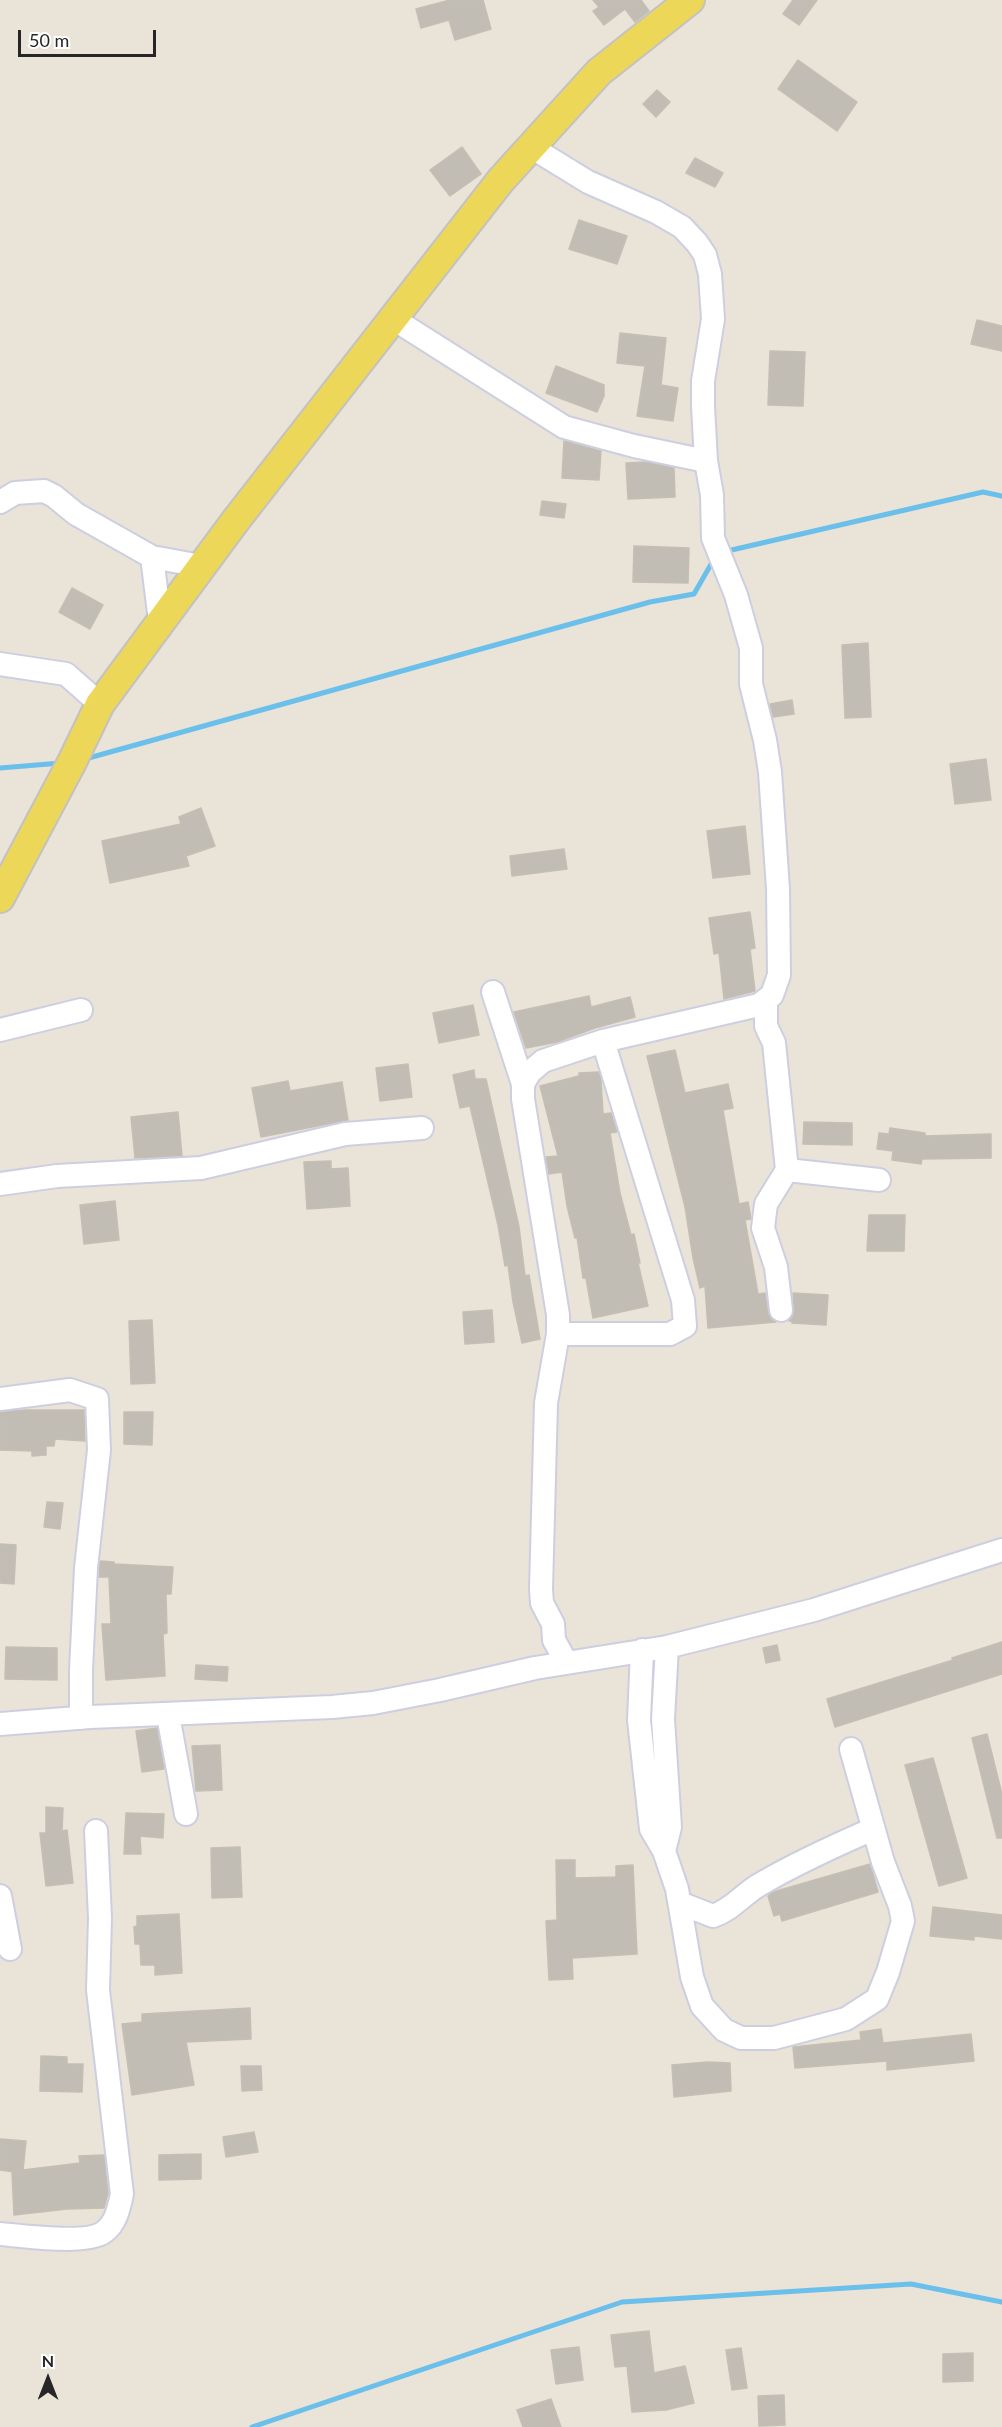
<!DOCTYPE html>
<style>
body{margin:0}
#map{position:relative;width:1002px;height:2427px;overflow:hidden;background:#e9e3d8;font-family:Lato,sans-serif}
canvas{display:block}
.north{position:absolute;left:18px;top:2349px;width:60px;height:60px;-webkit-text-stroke:4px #fff;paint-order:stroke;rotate:0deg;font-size:16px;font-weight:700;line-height:24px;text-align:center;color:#262626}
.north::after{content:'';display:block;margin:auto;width:21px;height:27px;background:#262626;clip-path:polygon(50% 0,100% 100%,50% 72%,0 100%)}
.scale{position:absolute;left:18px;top:30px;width:138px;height:27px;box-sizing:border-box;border:3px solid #262626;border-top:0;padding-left:8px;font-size:18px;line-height:21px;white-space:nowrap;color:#262626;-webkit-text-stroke:4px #fff;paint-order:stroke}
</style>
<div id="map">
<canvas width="1002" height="2427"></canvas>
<div class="north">N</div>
<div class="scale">50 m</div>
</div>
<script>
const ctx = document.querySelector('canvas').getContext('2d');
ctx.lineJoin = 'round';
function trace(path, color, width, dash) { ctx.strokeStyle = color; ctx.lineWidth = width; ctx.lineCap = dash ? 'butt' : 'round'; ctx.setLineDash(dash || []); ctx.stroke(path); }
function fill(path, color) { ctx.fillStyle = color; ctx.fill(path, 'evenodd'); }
trace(new Path2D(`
 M723 552 983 492 1002 496
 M85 759 650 602 694 594 714 559
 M0 768 61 763
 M252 2427 622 2302 911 2284 1002 2302`), '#6bbfeb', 5);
const building = new Path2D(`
 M450 0H483L491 29 455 40 449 20 421 28 416 9Z
 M593 0H641L649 11 635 22 625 9 604 25 593 11 599 7Z
 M793 0H817L799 25 783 14Z
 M798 60 857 102 837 131 778 89Z
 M657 90 670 102 656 117 643 104Z
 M462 147 481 174 450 196 430 170Z
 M695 158 723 173 715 187 686 173Z
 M579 220 627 236 617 264 569 249Z
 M977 320 1002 326V351L971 344Z
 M620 333 666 338 661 385 678 388 673 421 637 416 645 366 617 363Z
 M770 351 805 352 803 406 768 405Z
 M556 366 604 385V396L597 412 546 393Z
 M564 441 601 451 599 480 562 478Z
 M647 462 674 468 675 497 628 499 626 463Z
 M542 501 566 504 564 518 540 515Z
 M634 546 689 548 688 583 633 582Z
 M72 588 103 605 90 629 59 612Z
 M868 643 871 717 845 718 842 645Z
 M792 700 794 714 773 717 770 704Z
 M986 759 991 800 955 804 950 764Z
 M201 808 215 846 186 856 189 866 110 883 102 841 181 824 179 817Z
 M745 826 750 874 713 878 707 831Z
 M564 849 567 869 512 876 510 856Z
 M750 912 755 948 750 949 755 991 724 999 719 953 714 954 709 918Z
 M589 996 591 1007 630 997 635 1017 595 1028 557 1042 526 1048 514 1012Z
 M473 1005 479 1035 439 1043 433 1013Z
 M675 1050 685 1093 728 1084 733 1108 723 1110 739 1204 748 1202 751 1219 745 1220 758 1294 765 1293 768 1312 776 1322 708 1328 705 1286 700 1288 693 1258 685 1207 647 1056Z
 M408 1064 412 1097 380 1101 376 1068Z
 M474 1070 475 1079H486L519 1227 525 1276 529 1275 540 1339 522 1343 513 1302 508 1265 505 1266 498 1225 470 1106 460 1108 453 1075Z
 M599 1072 601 1081 603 1114 611 1113 617 1132 610 1133 620 1193 631 1235 634 1234 640 1263H638L648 1306 593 1318 586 1278H583L577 1237 575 1238 567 1206 562 1172 549 1174 546 1157 558 1156 540 1086 579 1076V1073Z
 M288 1081 290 1091 342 1082 348 1120 261 1137 252 1088Z
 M178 1112 182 1156 135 1158 131 1117Z
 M804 1122 852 1123V1145L803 1144Z
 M890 1128 925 1133V1136L991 1134V1158L922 1159 921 1164 892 1160 893 1151 877 1149 879 1133 889 1134Z
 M331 1161V1169L348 1168 350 1206 307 1209 304 1162Z
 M115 1201 119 1240 84 1244 80 1205Z
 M869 1215H905L904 1251H867Z
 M793 1293 828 1295 826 1325 792 1323V1321H789L793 1316 794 1309Z
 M492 1310 494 1342 465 1344 463 1312Z
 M152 1320 155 1383 131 1384 129 1321Z
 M24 1410H84L85 1441 55 1439 54 1446H46V1455L32 1456V1451L0 1450V1412Z
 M124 1412H153L152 1445 124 1444Z
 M47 1502 63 1503 60 1529 44 1527Z
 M0 1544 16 1545 14 1584 0 1583Z
 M100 1561 114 1562V1564L173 1567 171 1594H166L167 1633 163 1634 165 1676 106 1680 102 1624H111L109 1577H99Z
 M1002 1642V1674L835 1727 827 1699 953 1660 952 1658Z
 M777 1645 780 1660 766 1663 763 1648Z
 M6 1647 57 1648V1680L5 1679Z
 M196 1665 228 1667 227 1681 195 1679Z
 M157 1728 164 1769 142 1772 136 1731Z
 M987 1734 1002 1794V1838H997L972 1738Z
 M220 1745 222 1790 196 1791 192 1746Z
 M933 1758 967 1878 939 1886 905 1765Z
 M46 1807 63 1808 62 1831 67 1830 73 1883 46 1886 40 1833H46Z
 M126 1813 164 1814 163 1838 140 1836 141 1854H124Z
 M240 1847 242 1897 212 1898 211 1848Z
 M556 1860H575V1878L616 1877V1866L633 1865 637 1954 572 1958 573 1979 549 1980 546 1921 557 1920Z
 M870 1864 878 1892 782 1921 780 1914 774 1916 768 1896 773 1892Z
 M933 1907 1002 1915V1939L974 1936V1940L930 1936Z
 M179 1914 182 1973 155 1975V1965H141L140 1944H135L134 1927 137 1926V1916Z
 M250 2008 251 2039 186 2042 194 2085 132 2095 122 2024 142 2022V2014Z
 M881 2029 883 2043 971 2034 974 2061 887 2070V2061L795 2068 793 2047 861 2040 860 2032Z
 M41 2056 67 2057V2064H83L82 2092 40 2091Z
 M708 2062 730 2063 731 2091 674 2097 672 2065Z
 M241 2066H261L262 2090 242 2091Z
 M254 2132 258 2152 226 2157 223 2137Z
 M0 2139 26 2141 23 2170 80 2163 79 2156 104 2155 108 2193 104 2208 67 2209 14 2215 12 2172H14L0 2170Z
 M201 2154V2179L159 2180V2155Z
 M649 2331 654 2373 685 2366 694 2403 666 2410 632 2412 627 2366 615 2367 611 2335Z
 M579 2347 583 2380 556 2384 551 2350Z
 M741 2348 747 2388 732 2390 726 2350Z
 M973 2353V2381L943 2382V2354Z
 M784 2395 785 2425 759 2426 758 2396Z
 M551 2399 561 2427H523L517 2410Z`);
fill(building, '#c1bdb5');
trace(building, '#c4bfb2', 1.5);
const minor = new Path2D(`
 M392 318 564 427 634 446 706 461
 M0 502 15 493 44 491 54 496 76 514 152 557 201 566
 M152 557 160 621
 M0 664 66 674 100 704
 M493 992 523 1084V1099L558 1315V1334L546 1403 541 1589 542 1603 553 1624 554 1640 566 1662
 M766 1001V1026L774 1043 787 1170 766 1204 763 1228 776 1267 781 1310
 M0 1030 81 1010
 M523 1084 530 1072 543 1061 603 1041 759 1005 772 995 779 975 778 889 770 772 765 740 751 684V648L736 595 713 538 712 495 706 461 703 406V381L713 319 710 274 705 255 697 243 682 227 656 212 588 182 531 147
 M787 1170 879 1180
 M0 1184 57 1176 201 1168 345 1134 422 1128
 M558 1334H670L685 1326 683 1300 603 1041
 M0 1399 70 1390 97 1399 99 1450 86 1568 81 1670V1718
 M642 1650 639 1720 651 1829 664 1851 677 1889 692 1977 702 2006 724 2030 741 2038H774L846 2019 877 1999 888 1972 903 1921 900 1906 883 1862 851 1749
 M168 1715 186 1814
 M0 1724 90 1717 332 1707 373 1703 440 1690 535 1668 667 1647 814 1610 1002 1550
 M664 1851 670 1827 663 1719 667 1647
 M0 1896 10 1949
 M680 1903 713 1916C733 1909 742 1895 759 1885 796 1863 834 1846 873 1829
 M0 2234C22 2236 87 2245 104 2232 116 2223 119 2208 122 2194L98 1990 100 1918 96 1831`);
const major = new Path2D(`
 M0 898 72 762 100 704 236 520 501 180 599 72 690 0`);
trace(minor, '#cdcfe0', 26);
trace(major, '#c2c2c2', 32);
trace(minor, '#fff', 22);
trace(major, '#edd759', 28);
</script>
